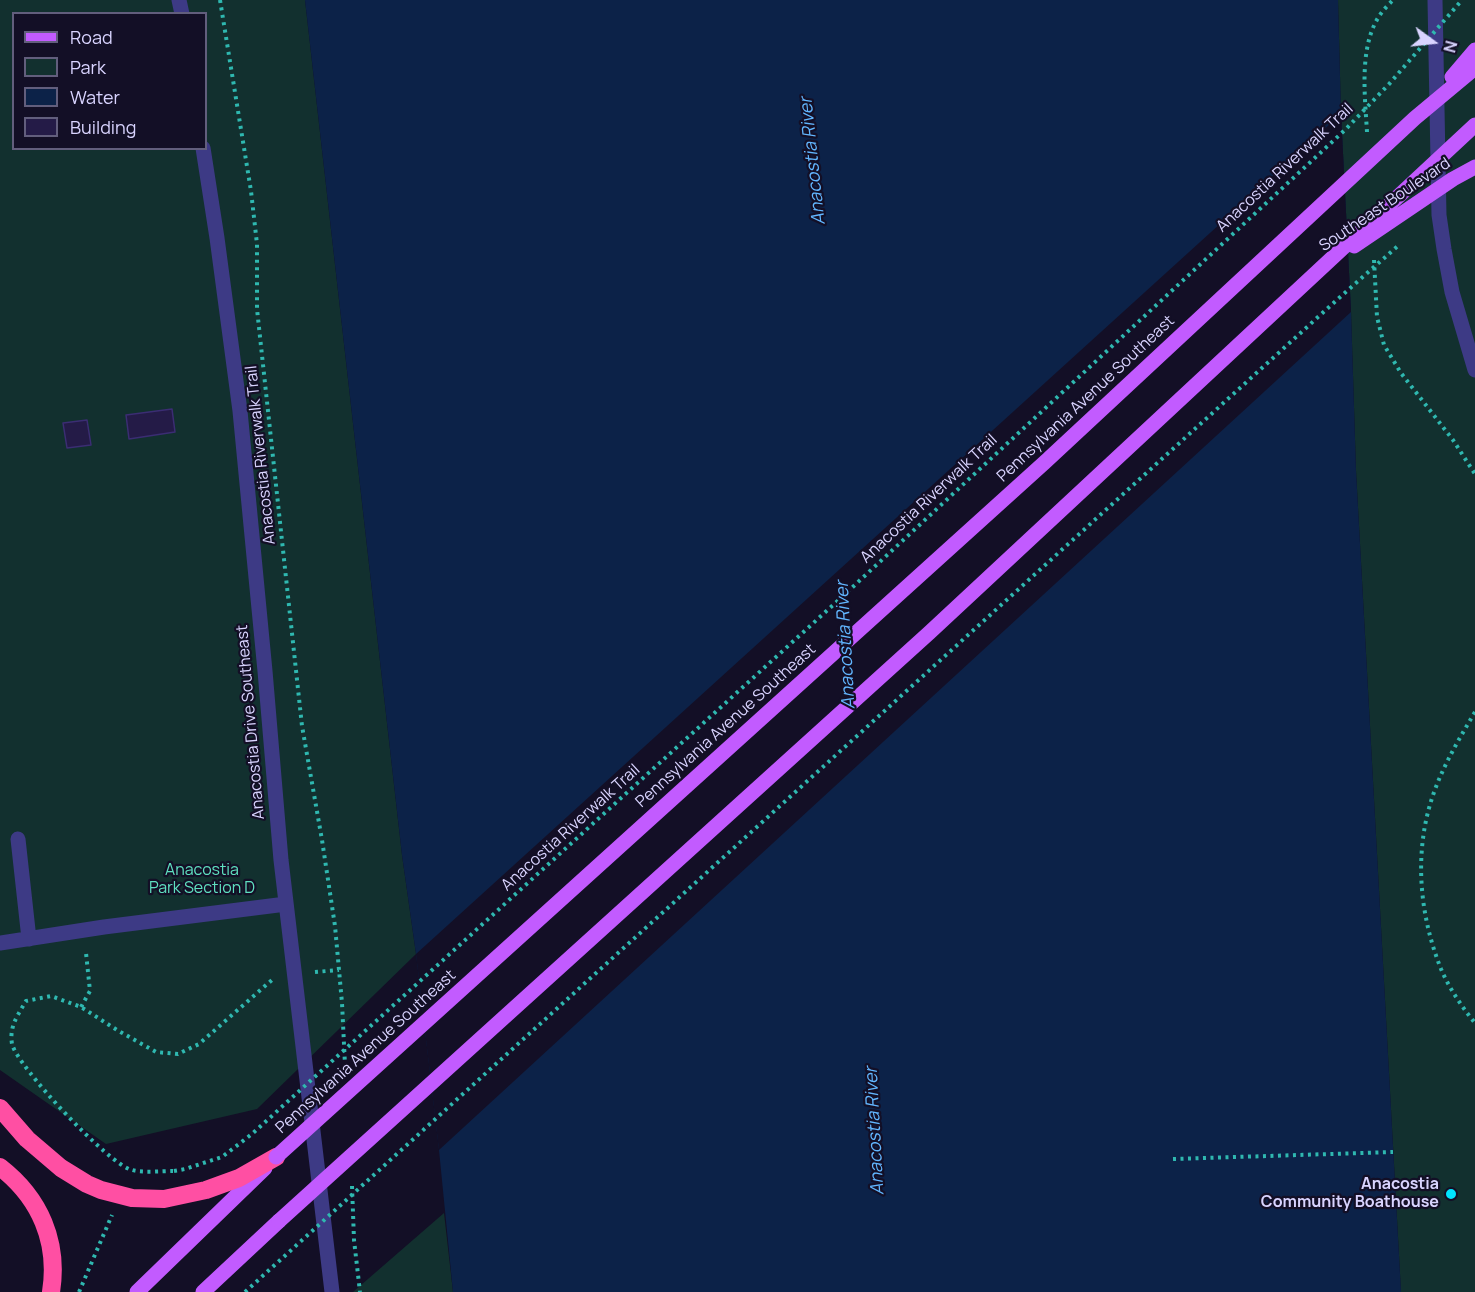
<!DOCTYPE html>
<style>
body{margin:0}
#map{position:relative;width:1475px;height:1292px;overflow:hidden;background:#130f26;font-family:Manrope,sans-serif}
canvas{display:block}
.legend{position:absolute;left:12px;top:12px;width:195px;height:138px;box-sizing:border-box;background:#130f26;border:2px solid #625e7d;margin:0;padding:8px 10px;list-style:none;font-size:18px;color:#d9d4ff}
.legend li{display:flex;align-items:center;gap:12px;height:30px}
.legend b{width:30px;border:2px solid #625e7d}
.north{position:absolute;left:1403px;top:12px;width:60px;height:60px;-webkit-text-stroke:4px #130f26;paint-order:stroke;rotate:105deg;font-size:16px;font-weight:700;line-height:24px;text-align:center;color:#d9d4ff}
.north::after{content:'';display:block;margin:auto;width:21px;height:27px;background:#d9d4ff;clip-path:polygon(50% 0,100% 100%,50% 72%,0 100%)}
</style>
<div id="map">
<canvas width="1475" height="1292"></canvas>
<ul class="legend">
<li><b style="height:8px;background:#c25bff"></b>Road</li>
<li><b style="height:16px;background:#12302f"></b>Park</li>
<li><b style="height:16px;background:#0c2248"></b>Water</li>
<li><b style="height:16px;background:#241b47"></b>Building</li>
</ul>
<div class="north">N</div>
</div>
<script>
const ctx = document.querySelector('canvas').getContext('2d');
ctx.lineJoin = 'round';
function fill(path, color) { ctx.fillStyle = color; ctx.fill(path, 'evenodd'); }
function trace(path, color, width, dash) { ctx.strokeStyle = color; ctx.lineWidth = width; ctx.lineCap = dash ? 'butt' : 'round'; ctx.setLineDash(dash || []); ctx.stroke(path); }
function write(font, color, halo, rows, align = 'center') {
  ctx.font = font + ' Manrope,sans-serif'; ctx.lineWidth = 4.5; ctx.setLineDash([]); ctx.textBaseline = 'middle'; ctx.strokeStyle = halo; ctx.fillStyle = color; for (const [text, x, y, turn = 0] of rows) {
    ctx.save(); ctx.translate(x, y); ctx.rotate((+turn || 0) * Math.PI / 180); ctx.textAlign = isNaN(turn) ? turn : align; if (halo) ctx.strokeText(text, 0, 0); ctx.fillText(text, 0, 0); ctx.restore();
  }
}
fill(new Path2D(`
 M0 0H305L402 855 416 954 257 1109 106 1144 0 1070ZM14 14H206V148H14Z
 M1338 0H1475V1292H1401L1356 471 1351 312 1341 114Z
 M444 1213 453 1292H353Z`), '#12302f');
fill(new Path2D(`
 M305 0H1338L1341 114 1351 312 1356 471 1401 1292H453L439 1150 416 954 402 855Z`), '#0c2248');
fill(new Path2D(`
 M1341 114 1351 312 439 1150 416 954Z`), '#130f26');
const building = new Path2D(`
 M172 409 175 432 129 439 126 415Z
 M87 420 91 445 67 448 63 423Z`);
fill(building, '#241b47');
trace(building, '#3b2d73', 1.5);
trace(new Path2D(`
 M220 0 251 191 257 244V309L302 726 322 840 335 926 342 1003 345 1065
 M1367 132C1365 97 1359 49 1378 18 1382 11 1388 5 1393 0
 M1374 260 1377 317 1384 345 1401 373 1453 440 1475 474
 M1475 712C1456 744 1437 776 1428 812 1415 863 1421 919 1441 969 1449 988 1462 1007 1475 1023
 M315 972 339 970
 M81 1007 90 991 86 953
 M1173 1159 1393 1152
 M173 1171C162 1171 142 1173 132 1170 109 1165 17 1066 12 1044 9 1026 18 1015 26 1001L51 996 81 1007 117 1030 156 1052 178 1054 199 1044 273 979
 M352 1186 354 1240 360 1292
 M79 1292 112 1215`), '#2fb8b0', 4, [3, 4.5]);
trace(new Path2D(`
 M179 0 182 14
 M1435 0 1439 215 1444 249 1452 292 1475 370
 M203 148 217 238 240 411 265 671 281 860 332 1292
 M18 839 29 939
 M0 943 104 927 286 904`), '#3d3a85', 15);
trace(new Path2D(`
 M137 1292 265 1168
 M203 1292 279 1221`), '#c25bff', 15);
trace(new Path2D(`
 M0 1108 27 1139 61 1168 87 1184 101 1190 132 1198 164 1199 206 1190 239 1178 276 1157
 M0 1167C40 1198 59 1242 51 1292`), '#ff4fa3', 18);
trace(new Path2D(`
 M174 1171 185 1169 222 1157 252 1134 843 596 1346 129 1390 83 1462 0
 M245 1292 1339 298 1400 244`), '#2fb8b0', 4, [3, 4.5]);
trace(new Path2D(`
 M1452 77 1475 50
 M1354 246 1453 179 1475 167
 M276 1157 1044 463 1415 118 1475 68
 M279 1221 929 633 1475 125`), '#c25bff', 15);
for (const [x, y, r, color] of [
 [1451,1194,6,"#00e5ff"]
]) { const dot = new Path2D(); dot.arc(x, y, r, 0, 2 * Math.PI); ctx.fillStyle = color; ctx.fill(dot); trace(dot, '#130f26', 2); }
write('16px', '#d9d4ff', '#130f26', [
 ["Anacostia Riverwalk Trail",1285,168,-43],
 ["Southeast Boulevard",1385,205,-34],
 ["Pennsylvania Avenue Southeast",1086,399,-43],
 ["Anacostia Riverwalk Trail",261,455,-96],
 ["Anacostia Riverwalk Trail",929,499,-43],
 ["Anacostia Drive Southeast",251,722,-95],
 ["Pennsylvania Avenue Southeast",726,726,-42],
 ["Anacostia Riverwalk Trail",571,828,-42],
 ["Pennsylvania Avenue Southeast",366,1052,-42]
]);
write('16px', '#5fe0c0', '#130f26', [
 ["Anacostia",202,871],
 ["Park Section D",202,889]
]);
write('bold 16px', '#d9d4ff', '#130f26', [
 ["Anacostia",1439,1185],
 ["Community Boathouse",1439,1203]
], 'right');
write('italic 18px', '#62b6ff', '#130f26', [
 ["Anacostia River",813,161,-96],
 ["Anacostia River",846,645,-93],
 ["Anacostia River",875,1131,-93]
]);
</script>
